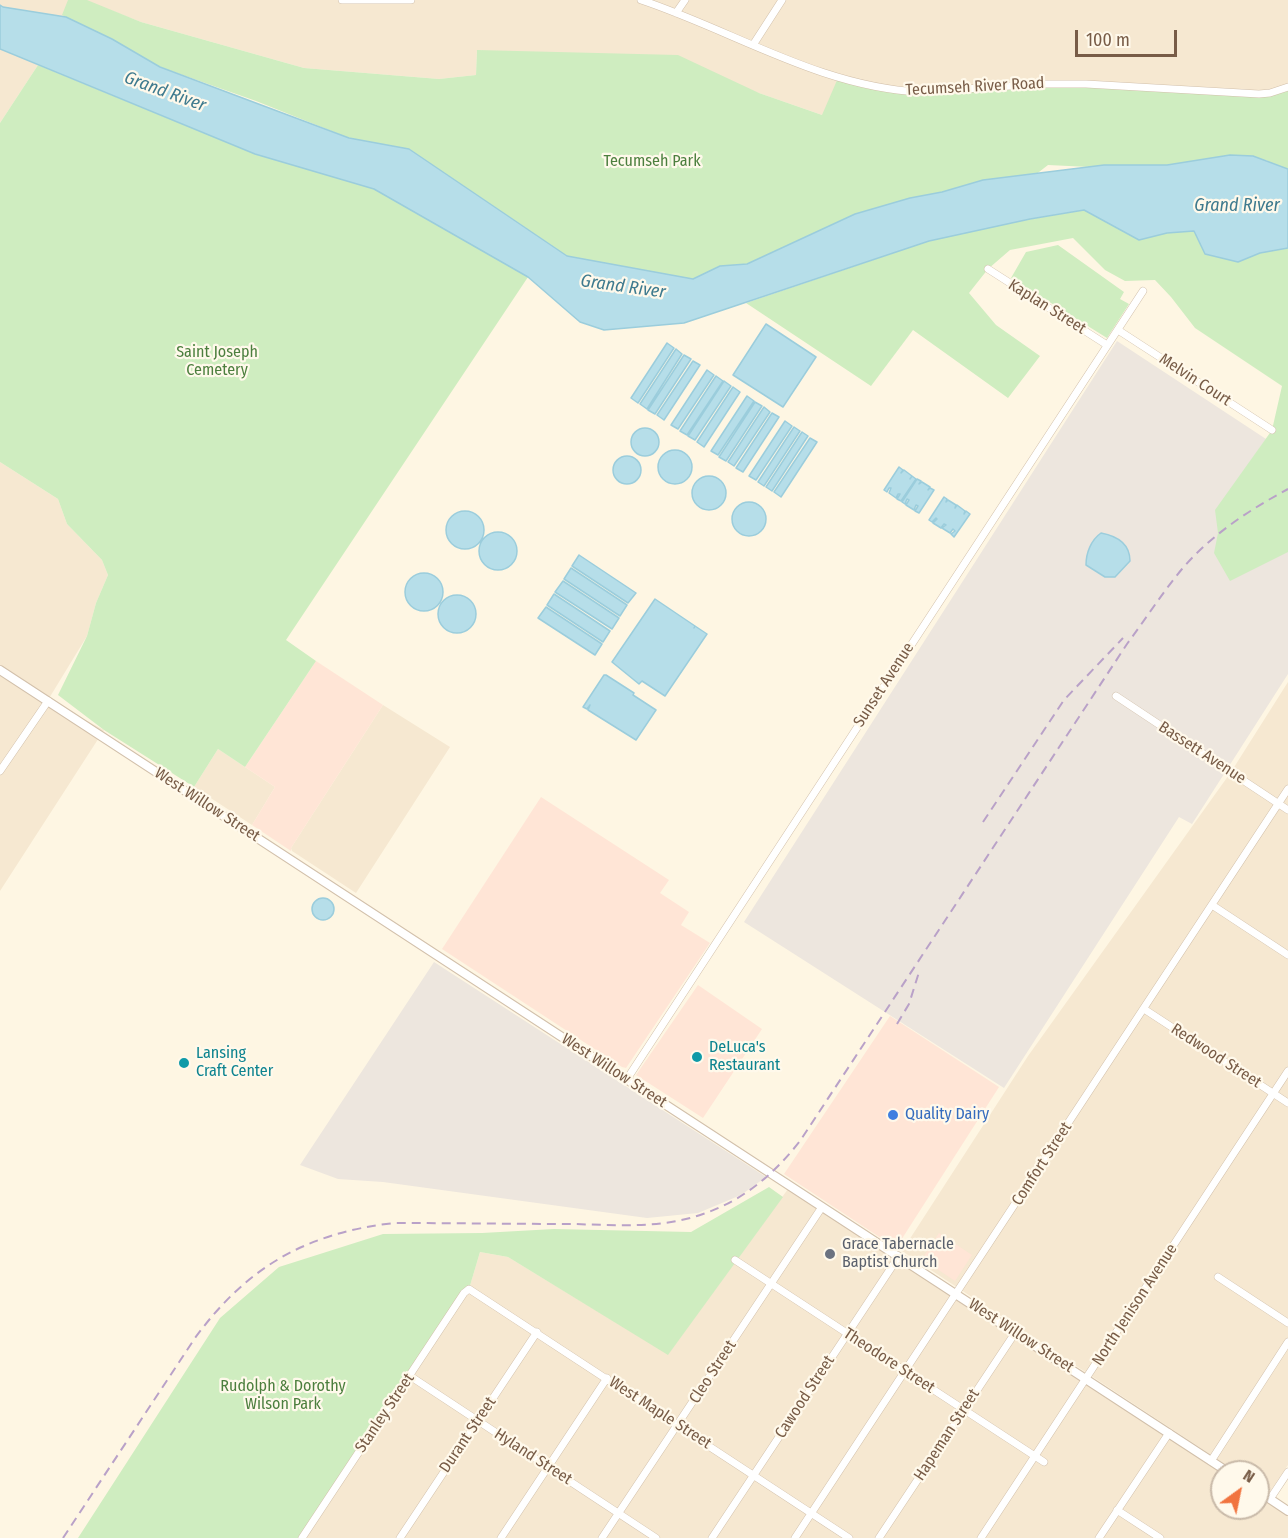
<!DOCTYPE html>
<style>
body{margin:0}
#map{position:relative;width:1288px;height:1538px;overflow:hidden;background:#fef6e3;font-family:"Fira Sans Condensed",sans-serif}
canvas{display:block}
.north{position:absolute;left:1210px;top:1460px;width:60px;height:60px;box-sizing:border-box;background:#fff9eb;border:2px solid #c9baa9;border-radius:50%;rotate:33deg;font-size:16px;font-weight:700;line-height:24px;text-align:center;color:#785c47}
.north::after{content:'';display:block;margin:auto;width:21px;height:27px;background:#f1743f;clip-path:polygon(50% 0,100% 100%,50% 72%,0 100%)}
.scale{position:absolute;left:1075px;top:30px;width:102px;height:27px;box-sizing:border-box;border:3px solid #785c47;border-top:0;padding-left:8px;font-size:18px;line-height:21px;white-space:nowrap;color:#785c47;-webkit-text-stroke:4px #fff9eb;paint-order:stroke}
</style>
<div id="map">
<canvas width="1288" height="1538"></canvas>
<div class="north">N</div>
<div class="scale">100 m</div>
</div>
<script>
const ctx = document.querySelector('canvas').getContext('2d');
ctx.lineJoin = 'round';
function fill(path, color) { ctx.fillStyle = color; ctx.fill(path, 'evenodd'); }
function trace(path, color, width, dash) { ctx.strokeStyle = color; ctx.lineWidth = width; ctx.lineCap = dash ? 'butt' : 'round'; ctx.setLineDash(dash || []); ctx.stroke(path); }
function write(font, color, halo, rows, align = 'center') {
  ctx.font = font + ' "Fira Sans Condensed",sans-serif'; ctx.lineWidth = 4.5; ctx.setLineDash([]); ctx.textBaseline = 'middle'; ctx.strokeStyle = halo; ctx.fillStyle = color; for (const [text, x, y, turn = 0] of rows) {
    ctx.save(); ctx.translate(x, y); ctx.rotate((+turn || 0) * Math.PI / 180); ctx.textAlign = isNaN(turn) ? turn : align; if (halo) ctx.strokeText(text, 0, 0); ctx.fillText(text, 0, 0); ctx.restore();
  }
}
fill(new Path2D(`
 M0 0H69L66 17 3 7 0 5Z
 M84 0H1288V87L1281 90 822 115 759 93 477 50 476 75 439 79 304 68 141 22Z
 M0 49 38 65 0 123Z
 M0 462 58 499 67 524 102 560 108 575 96 603 87 636 48 700 104 730 0 891Z
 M1288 682V1465L1269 1493 1258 1486V1472H1237L902 1251 1028 1056 1231 772Z
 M383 705 450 747 356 893 292 851 291 848Z
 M218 749 275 787 252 825 194 787Z
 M788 1189 1222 1472V1508H1258V1496L1288 1516V1538H304L469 1289 480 1252 508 1257 668 1354Z`), '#f6e8d1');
fill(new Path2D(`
 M316 661 383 705 291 848V851L252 825 275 787 245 767Z
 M541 797 669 880 660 893 689 912 681 925 710 943 626 1068 622 1067 442 949Z
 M698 985 762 1029 703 1118 636 1075Z
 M890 1016 999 1087 896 1248 784 1174Z
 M939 1233 972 1255 955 1281 922 1259Z`), '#ffe5d6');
fill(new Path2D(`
 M1117 341 1266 439 1224 499 1288 543V674L1192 824 1179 817 1004 1088 744 922Z
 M434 962 766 1177 741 1195 698 1213 647 1218 383 1182 338 1179 300 1165Z`), '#ede6de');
fill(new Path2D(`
 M68 0H87L141 22 304 68 439 79 476 75 477 50 678 55 759 93 822 115 838 78 900 91 1040 84 1259 94 1288 87V169H1282L1266 160 1216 167 1131 169 1048 165 1021 186 747 264 720 266 693 279 567 256 409 149 349 138 256 101 160 67 112 39 62 15Z
 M38 65 255 154 374 189 528 277 286 640 316 661 245 767 218 749 194 787 104 730 58 695 87 636 96 603 108 575 102 560 67 524 58 499 0 462V123Z
 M1084 210 1139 240 1167 233 1194 231 1205 254 1238 262 1260 253 1288 248V552L1230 581 1214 553 1218 533 1215 510 1272 430 1282 386 1195 328 1171 297 1155 280 1125 281 1105 270 1073 238 1010 250 988 269 969 293 996 325 1040 356 1008 398 913 330 871 386 746 303 929 241 1030 219Z
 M1058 245 1124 292 1120 299 1129 304 1107 338 1011 278 1026 252Z
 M769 1187 783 1197 668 1355 508 1257 480 1252 469 1289 304 1538H78L220 1318 279 1267 383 1234 482 1233 554 1229 691 1232Z`), '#cfedc0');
const water = new Path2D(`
 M0 5 3 7 66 17 112 39 160 67 349 138 409 149 567 256 693 279 720 266 747 264 855 214 910 198 942 192 983 180 1104 165H1167L1230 155 1253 156 1288 169V248L1260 253 1238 262 1205 254 1194 231 1167 233 1139 240 1084 210 1030 219 929 241 684 323 604 330 580 322 528 277 374 189 255 154 0 49Z
 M766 324 816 357 783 407 733 375Z
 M667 343 674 348 638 403 631 398Z
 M676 349 682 354 647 409 640 404Z
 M684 355 691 359 655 414 648 410Z
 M693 361 700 365 664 420 657 415Z
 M707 370 714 375 678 429 671 425Z
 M716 376 723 381 687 435 680 431Z
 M724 381 731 386 695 440 688 436Z
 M733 387 740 392 704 447 697 442Z
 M747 396 754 401 718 455 711 451Z
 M755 402 762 406 726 461 719 457Z
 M764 407 770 412 734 466 728 462Z
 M772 413 779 417 743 472 736 468Z
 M785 421 792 426 756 480 749 476Z
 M794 427 800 431 764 486 758 482Z
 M631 442a14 14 0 1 1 28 0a14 14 0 1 1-28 0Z
 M802 432 808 436 772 491 766 487Z
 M810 438 817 442 781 497 774 492Z
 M658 467a17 17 0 1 1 34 0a17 17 0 1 1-34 0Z
 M613 470a14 14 0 1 1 28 0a14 14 0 1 1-28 0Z
 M899 467 903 470 901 473 904 470 912 476 910 479 912 476 916 479 901 501 897 499 900 494H898L896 498 889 493 891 488H889L887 492 884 490Z
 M692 493a17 17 0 1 1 34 0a17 17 0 1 1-34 0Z
 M917 479 921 481 919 484 922 482 930 487 928 490 930 488 934 490 919 513 915 511 918 506 916 505 914 510 906 505 909 500 907 499 905 504 902 502Z
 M944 497 947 499 946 502 948 500 956 505 955 508 957 505 965 511 964 514 966 511 970 514 954 537 951 534 955 531 953 529 950 533 942 528 946 525 944 524 941 528 933 523 937 519 936 518 932 522 929 520Z
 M732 519a17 17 0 1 1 34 0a17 17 0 1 1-34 0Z
 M446 530a19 19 0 1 1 38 0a19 19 0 1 1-38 0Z
 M479 551a19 19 0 1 1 38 0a19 19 0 1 1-38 0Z
 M1101 533C1117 536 1130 544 1130 561L1115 577H1105L1086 565C1086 553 1091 540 1101 533Z
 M579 555 636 593 628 603 572 566Z
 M571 568 627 605 620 616 564 579Z
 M405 592a19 19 0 1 1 38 0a19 19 0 1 1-38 0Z
 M563 581 619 618 612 629 555 592Z
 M554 594 610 631 603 642 547 605Z
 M438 614a19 19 0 1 1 38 0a19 19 0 1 1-38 0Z
 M655 599 695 626 694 628 695 626 707 634 665 696 642 681 639 684 612 662Z
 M546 607 602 644 595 655 538 618Z
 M604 675H606L634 693 633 695 656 710 636 740 588 710 590 705 587 709 583 707Z
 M312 909a11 11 0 1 1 22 0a11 11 0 1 1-22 0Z`);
fill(water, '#b6dee9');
trace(water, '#9bcddc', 1.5);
const minor = new Path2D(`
 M342 0H411
 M641 0C734 31 820 87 920 92L1040 84H1086L1259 94 1270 93 1288 87
 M676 13 685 0
 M753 45 782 0
 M988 269 1107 345
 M1118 330 1272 430
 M1116 696 1288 810
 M0 771 48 701
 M1212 905 1288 955
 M1144 1009 1288 1103
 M627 1079 1143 291
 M735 1260 1044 1462
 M1218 1277 1288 1323
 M410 1376 656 1538
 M1211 1461 1288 1342
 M1270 1499 1288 1472
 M1117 1510 1160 1538
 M302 1538 464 1293 469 1289 849 1538
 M400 1538 537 1332
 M501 1538 607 1378
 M602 1538 822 1207
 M712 1538 899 1256
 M795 1538 1288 789
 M879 1538 1015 1333
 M981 1538 1288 1071
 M1099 1538 1169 1433`);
const tertiary = new Path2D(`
 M0 670 1228 1472
 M1258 1491 1288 1511`);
trace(minor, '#d2c0ab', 8);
trace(tertiary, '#d2c0ab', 10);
trace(minor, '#fff', 7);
trace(tertiary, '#fff', 8);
trace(new Path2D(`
 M983 822 1064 700 1123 638
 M897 1024 909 1004 920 969
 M63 1538 195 1338C247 1267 306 1233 394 1223 453 1223 513 1224 572 1224 616 1225 661 1229 703 1214 744 1200 774 1174 800 1141L1127 644C1145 620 1162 593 1182 569 1211 535 1249 510 1288 489`), '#b9a1c8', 2, [9, 6]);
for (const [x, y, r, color] of [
 [697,1057,6,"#0f9aa8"],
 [184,1063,6,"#0f9aa8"],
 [893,1115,6,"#3f7fe0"],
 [830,1254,6,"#6b7280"]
]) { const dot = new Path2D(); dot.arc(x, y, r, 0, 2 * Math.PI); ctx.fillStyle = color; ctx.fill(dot); trace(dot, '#fff9eb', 2); }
write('16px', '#785c47', '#fff9eb', [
 ["Tecumseh River Road",975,87,-3],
 ["Kaplan Street",1047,307,32],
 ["Melvin Court",1195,380,33],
 ["Sunset Avenue",884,685,-57],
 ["Bassett Avenue",1202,753,33],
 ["West Willow Street",207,805,33],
 ["Redwood Street",1216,1056,33],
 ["West Willow Street",614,1071,33],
 ["Comfort Street",1042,1164,-57],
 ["North Jenison Avenue",1135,1305,-57],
 ["West Willow Street",1021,1336,33],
 ["Theodore Street",889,1361,33],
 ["Cleo Street",713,1372,-57],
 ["Cawood Street",805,1397,-57],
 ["Stanley Street",385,1413,-56],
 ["West Maple Street",660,1413,33],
 ["Durant Street",468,1435,-56],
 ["Hapeman Street",947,1435,-57],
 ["Hyland Street",533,1457,33]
]);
write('16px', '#4c7f3e', '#fff9eb', [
 ["Tecumseh Park",652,162],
 ["Saint Joseph",217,353],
 ["Cemetery",217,371],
 ["Rudolph & Dorothy",283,1387],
 ["Wilson Park",283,1405]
]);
write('16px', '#0d838f', '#fff9eb', [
 ["DeLuca's",709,1048],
 ["Restaurant",709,1066],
 ["Lansing",196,1054],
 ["Craft Center",196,1072]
], 'left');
write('16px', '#366cbe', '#fff9eb', [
 ["Quality Dairy",905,1115]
], 'left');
write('16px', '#5b616d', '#fff9eb', [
 ["Grace Tabernacle",842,1245],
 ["Baptist Church",842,1263]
], 'left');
write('italic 18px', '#3e7a8e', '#fff9eb', [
 ["Grand River",165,92,20],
 ["Grand River",1237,206],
 ["Grand River",623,287,8]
]);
</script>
